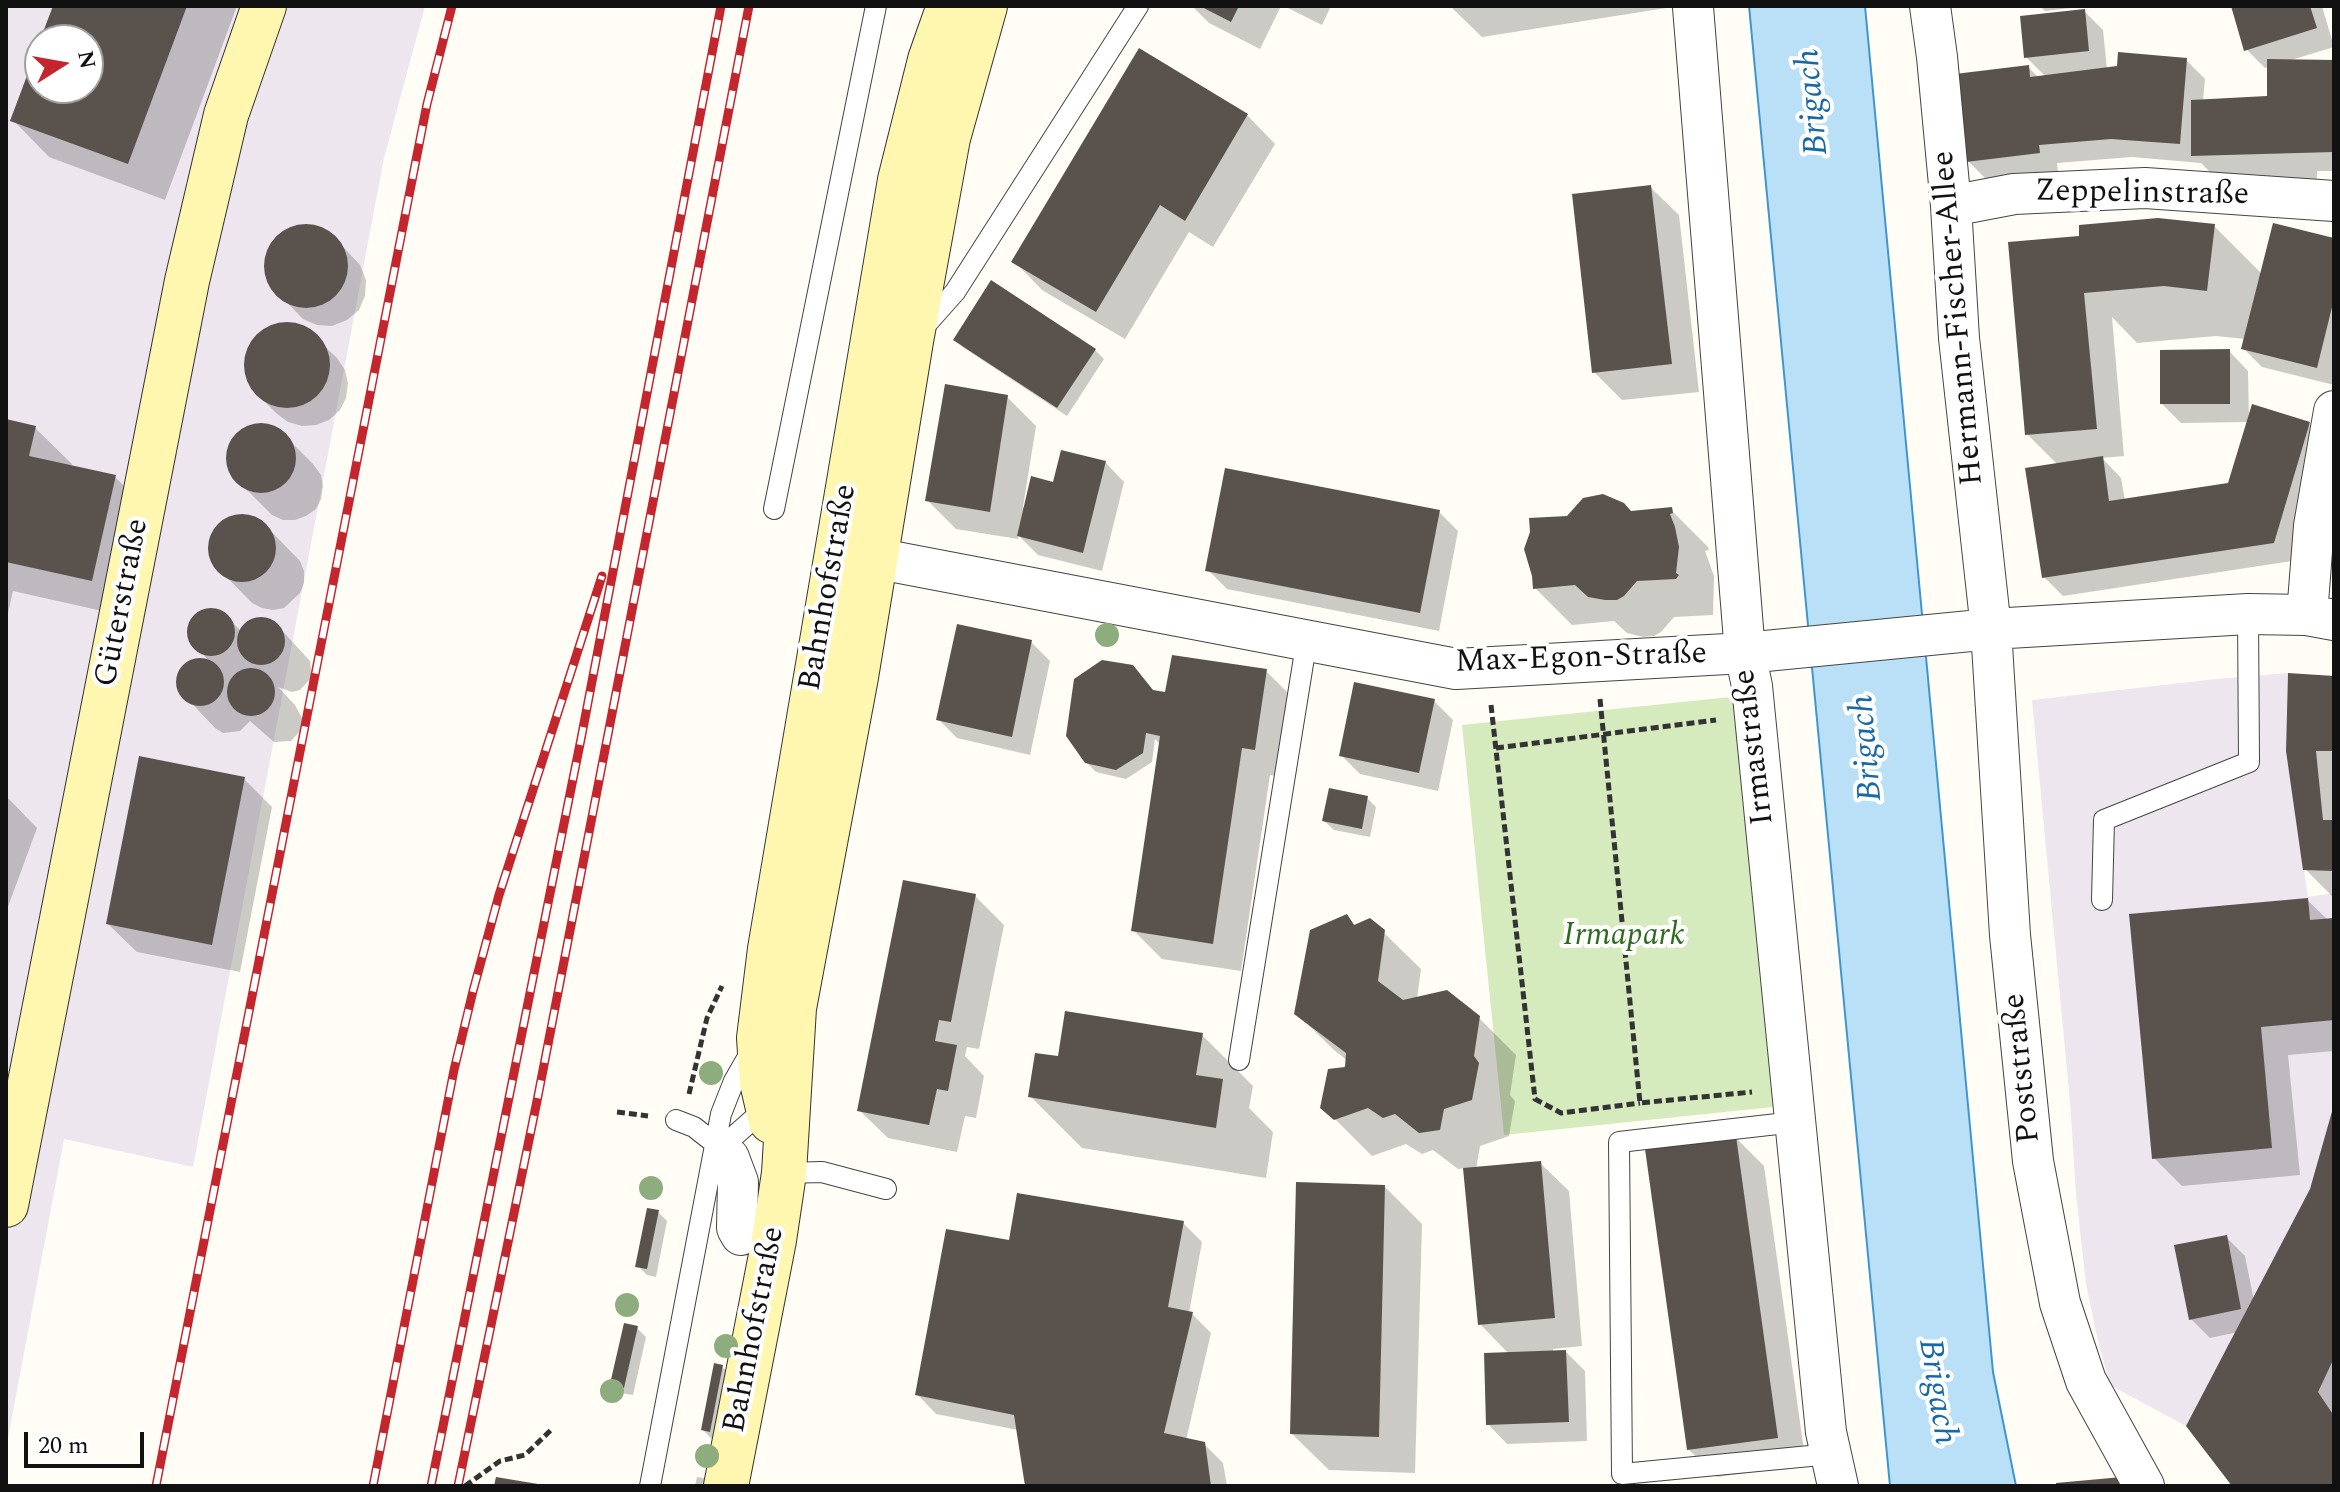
<!DOCTYPE html>
<meta charset="utf-8">
<style>
body{margin:0}
#map{position:relative;width:2340px;height:1492px;overflow:hidden;background:#fffdf5;font-family:Spectral,serif}
canvas{display:block}
.frame{position:absolute;inset:0;border:8px solid #111;pointer-events:none}
.north{position:absolute;left:24px;top:24px;width:80px;height:80px;box-sizing:border-box;background:#fff;border:2px solid #a0a0a0;border-radius:50%;rotate:79deg;font-size:22px;font-weight:700;line-height:32px;text-align:center;color:#111}
.north::after{content:'';display:block;margin:auto;width:28px;height:36px;background:#c4262e;clip-path:polygon(50% 0,100% 100%,50% 72%,0 100%)}
.scale{position:absolute;left:24px;top:1432px;width:120px;height:36px;box-sizing:border-box;border:4px solid #111;border-top:0;padding-left:10px;font-size:24px;line-height:28px;white-space:nowrap;color:#111;-webkit-text-stroke:6px #fff;paint-order:stroke}
</style>
<div id="map">
<canvas width="2340" height="1492"></canvas>
<div class="frame"></div>
<div class="north">N</div>
<div class="scale">20 m</div>
</div>
<script>
const ctx = document.querySelector('canvas').getContext('2d');
ctx.lineJoin = 'round';
function fill(path, color) { ctx.fillStyle = color; ctx.fill(path, 'evenodd'); }
function trace(path, color, width, dash) { ctx.strokeStyle = color; ctx.lineWidth = width; ctx.lineCap = dash ? 'butt' : 'round'; ctx.setLineDash(dash || []); ctx.stroke(path); }
function write(font, color, halo, rows, align = 'center') {
  ctx.font = font + ' Spectral,serif'; ctx.lineWidth = 8; ctx.setLineDash([]); ctx.textBaseline = 'middle'; ctx.strokeStyle = halo; ctx.fillStyle = color; for (const [text, x, y, turn = 0] of rows) {
    ctx.save(); ctx.translate(x, y); ctx.rotate((+turn || 0) * Math.PI / 180); ctx.textAlign = isNaN(turn) ? turn : align; if (halo) ctx.strokeText(text, 0, 0); ctx.fillText(text, 0, 0); ctx.restore();
  }
}
fill(new Path2D(`
 M6 6H425L384 158 193 1167 64 1139 6 1449ZM40 40H88V88H40Z
 M2288 673 2286 751 2308 897 2334 893V1486H2232L2186 1426 2110 1385 2098 1341 2086 1284 2076 1194 2070 1102 2032 700 2216 679Z`), '#eee6ef');
fill(new Path2D(`
 M1740 696 1782 1106 1504 1135 1462 725Z`), '#d5ebbd');
const water = new Path2D(`
 M1749 6H1865L1993 1372 2016 1486H1890Z`);
fill(water, '#b9e0f7');
trace(water, '#3f96cf', 2);
fill(new Path2D(`
 M55 6H237L165 200 49 157 13 120 40 46V88H88V40H42Z
 M1192 6H1281L1260 49 1209 23Z
 M1284 6H1331L1322 25Z
 M1450 6H1679L1482 37Z
 M2040 6H2088L2045 11Z
 M2232 6H2322L2334 47 2291 60 2334 62V171H2317V203L2244 206 2201 163 2132 157 2057 163 2058 172 1987 180 1968 161 2029 68 2039 78 2046 77 2026 57 2084 11 2103 30 2107 69 2186 60 2205 79 2203 101H2269V67L2265 68 2246 49Z
 M1247 115 1275 144 1213 247 1189 232 1125 339 1042 290 1014 261Z
 M1650 187 1679 215 1699 392 1622 400 1594 372Z
 M299 226 315 227 330 233 360 265 366 280 365 296 359 310 347 320 332 326 317 325 303 319 272 287 266 272V257L273 243 285 232Z
 M2214 226 2262 274 2334 240V385L2262 367 2243 348 2245 339 2216 336 2137 343 2112 317 2124 456 2102 458 2121 478 2125 501 2229 485 2249 422 2181 423 2162 404 2229 351 2248 371 2249 419 2253 407 2309 424 2328 443 2292 561 2063 596 2044 577 2058 465 2027 434 2010 244Z
 M293 324 306 329 337 358 345 370 348 383 346 398 340 410 329 420 316 425 302 426 288 422 276 413 256 393 249 381 245 367 248 352 254 340 265 330 278 325Z
 M955 339 1095 350 1104 359 1067 416 964 348Z
 M1007 397 1036 426 1023 507 1026 508 1054 484 1105 462 1124 482 1102 571 1038 555 1018 535V539L956 529 928 501Z
 M6 421 35 428 72 464 71 467 115 477 152 514 129 617 13 591 8 613H6Z
 M262 425 274 428 284 435 313 464 321 475 323 486 321 499 316 509 306 516 295 520H283L272 515 234 477 229 466 228 454 232 442 240 433 251 427Z
 M1671 510 1708 547 1709 550 1705 551 1714 576 1713 615 1674 617 1661 632 1654 636 1643 637 1627 633 1614 621 1572 625 1535 588 1631 513Z
 M1439 512 1458 531 1439 631 1227 589 1208 570Z
 M241 515 253 517 263 523 300 561 304 571V583L300 593 284 608 273 610 262 608 252 603 215 565 211 554V543L214 532 221 524 230 518Z
 M210 610 226 616 241 631 244 626 260 619 268 620 276 624 310 661 312 677 300 690 292 692 278 687 295 705 303 720 302 729 291 741 274 742 250 721 240 731 223 733 215 728 181 692 179 675 184 668 199 660 210 662 192 642 190 634 191 625 195 618Z
 M1031 642 1050 661 1030 755 957 738 938 719Z
 M1266 671 1295 700 1283 777 1270 775 1241 971 1162 959 1134 931 1160 744 1155 739 1152 762 1126 779 1096 772 1086 762 1167 695Z
 M2334 678V898L2305 869 2288 751Z
 M1434 701 1453 720 1438 791 1360 774 1341 755Z
 M244 779 272 807 240 972 137 952 108 924Z
 M6 796 37 828 6 912Z
 M1367 798 1376 807 1370 837 1334 830 1324 821Z
 M975 896 1004 925 979 1049 967 1047 965 1056 984 1076 976 1118 965 1116 957 1152 888 1138 859 1110Z
 M2307 900 2328 920H2334V1051L2288 1055 2300 1175 2182 1186 2154 1158Z
 M1347 917 1356 926 1383 932 1421 969 1417 999 1479 1018 1516 1055 1510 1095 1515 1101 1509 1136 1480 1146 1476 1169 1540 1163 1569 1191 1582 1346 1553 1349V1352H1566L1585 1371 1587 1441 1507 1444 1488 1424 1509 1354 1480 1324 1465 1168 1458 1169 1433 1150 1422 1154 1406 1144 1372 1156 1323 1107 1347 1069 1348 1061 1334 1050 1296 1013Z
 M1202 1035 1253 1086 1249 1108 1273 1132 1266 1178 1082 1148 1031 1097 1059 1058Z
 M2334 1113V1486H2234L2238 1332 2210 1338 2191 1319 2226 1237 2245 1256 2254 1301 2312 1190Z
 M1736 1138 1764 1166 1806 1465 1717 1477 1688 1449Z
 M1385 1187 1422 1224 1415 1473 1329 1470 1292 1434Z
 M658 1212 667 1221 656 1277 647 1275 638 1266Z
 M1183 1223 1202 1242 1189 1313 1192 1314 1211 1333 1186 1440 1204 1444 1223 1463 1227 1486H1027L1018 1430 936 1414 917 1394 1010 1242Z
 M637 1328 646 1337 633 1395 621 1393 612 1384Z
 M722 1367 732 1376 719 1440 712 1439 703 1430Z
 M697 1477 703 1478 711 1486H695Z`), '#0003');
fill(new Path2D(`
 M53 6H187L128 164 10 121 40 41V88H88V40H40Z
 M1200 6H1239L1231 22Z
 M2231 6H2310L2317 28 2244 51Z
 M2085 9 2089 51 2024 58 2020 16Z
 M1139 48 1248 114 1185 221 1160 205 1096 312 1011 262Z
 M2118 52 2187 58 2180 144 2111 139 2039 145 2040 153 1966 162 1955 74 2029 65 2030 77 2117 66Z
 M2267 59 2334 60V152L2191 156V100L2267 96Z
 M1651 185 1672 364 1592 373 1572 194Z
 M2158 218 2215 224 2207 291 2164 286 2084 293 2097 429 2025 435 2008 242 2079 236V225Z
 M2273 223 2334 238V299L2317 368 2241 349Z
 M264 266a42 42 0 1 1 84 0a42 42 0 1 1-84 0Z
 M991 280 1096 349 1057 408 953 340Z
 M244 365a43 43 0 1 1 86 0a43 43 0 1 1-86 0Z
 M2230 349V404H2160V350Z
 M945 384 1008 395 990 512 925 501Z
 M2252 404 2310 422 2274 543 2042 578 2025 468 2103 456 2109 501 2228 483Z
 M6 419 36 426 29 456 116 475 92 581 6 562Z
 M226 458a35 35 0 1 1 70 0a35 35 0 1 1-70 0Z
 M1061 450 1106 461 1083 553 1017 536 1031 476 1053 482Z
 M1225 468 1440 510 1420 613 1205 571Z
 M1603 494 1624 503 1631 511 1672 507 1673 513 1670 514 1675 527 1679 547 1676 573 1679 575 1676 579 1637 581 1624 596 1617 600H1605L1588 597 1575 585 1533 589 1532 576 1524 549 1530 532 1529 518 1567 516 1583 498Z
 M208 548a34 34 0 1 1 68 0a34 34 0 1 1-68 0Z
 M187 632a24 24 0 1 1 48 0a24 24 0 1 1-48 0Z
 M237 641a24 24 0 1 1 48 0a24 24 0 1 1-48 0Z
 M957 624 1032 640 1012 737 936 720Z
 M1172 655 1267 669 1255 750 1242 748 1213 944 1131 931 1160 736 1146 733 1143 753 1116 770 1085 763 1066 736 1074 679 1102 660 1133 665 1153 690 1165 692Z
 M176 682a24 24 0 1 1 48 0a24 24 0 1 1-48 0Z
 M227 692a24 24 0 1 1 48 0a24 24 0 1 1-48 0Z
 M2288 673 2334 676V751H2316L2323 820H2334V871L2303 870 2286 751Z
 M1354 682 1435 699 1419 773 1339 756Z
 M139 756 245 777 212 945 106 924Z
 M1329 788 1368 796 1362 829 1322 821Z
 M903 880 976 894 951 1022 939 1020 935 1041 957 1045 948 1091 937 1089 929 1125 857 1111Z
 M2308 898 2310 920 2334 918V1020L2261 1027 2272 1148 2152 1159 2129 914Z
 M1347 914 1354 925 1370 918 1385 930 1378 981 1403 1000 1447 990 1480 1016 1474 1056 1479 1063 1472 1100 1444 1109 1440 1130 1419 1133 1395 1114 1383 1118 1368 1108 1334 1120 1320 1108 1328 1069 1345 1067 1346 1053 1294 1014 1310 930Z
 M1065 1011 1203 1033 1196 1075 1223 1079 1216 1128 1028 1097 1035 1053 1058 1056Z
 M2333 1108 2334 1358 2318 1392 2334 1416V1486H2232L2186 1426 2310 1189Z
 M1736 1136 1778 1438 1687 1450 1645 1149Z
 M1541 1161 1555 1318 1478 1325 1463 1168Z
 M1296 1182 1385 1185 1379 1437 1290 1434Z
 M1017 1193 1184 1221 1168 1307 1193 1312 1164 1433 1205 1442 1211 1486H1025L1014 1415 915 1395 946 1229 1009 1240Z
 M647 1208 659 1210 647 1269 635 1267Z
 M2227 1235 2241 1309 2189 1320 2174 1245Z
 M624 1323 638 1326 624 1388 610 1384Z
 M1566 1350 1569 1422 1486 1425 1484 1353Z
 M714 1363 723 1365 710 1432 701 1430Z
 M496 1477 538 1484V1486H494Z
 M2122 1477 2123 1486H2056V1483Z`), '#5a524d');
const lane = new Path2D(`
 M922 329 955 292 1138 6
 M774 509 876 6
 M2102 900 2104 820 2249 762 2248 614
 M1239 1060 1307 639
 M676 1120 694 1127 722 1149
 M1795 1122 1619 1142 1622 1474 1831 1454
 M714 1154 768 1106
 M784 1173 822 1172 886 1189
 M650 1486 721 1114 734 1081 753 1048`);
const street = new Path2D(`
 M1930 6 1937 57 1951 206 1959 338 1991 629 2010 935 2033 1161 2060 1303 2086 1381 2144 1486
 M1693 7 1745 653 1752 686 1826 1432 1838 1486
 M1951 206 2014 194 2145 188 2334 201
 M843 552 1456 669 1745 653 1991 629 2248 614 2307 615 2334 620
 M2307 615 2314 526 2334 411
 M729 1158 738 1182 737 1228 741 1235`);
const secondary = new Path2D(`
 M771 1121 762 1082 759 1038 770 949 900 180 930 60 949 6
 M6 1205 187 281 226 115 264 6
 M726 1486 774 1240 784 1173 794 1008 856 677 911 341 948 138 985 6`);
trace(lane, '#444', 22);
trace(street, '#444', 42);
trace(secondary, '#333', 46);
trace(new Path2D(`
 M1600 699 1640 1103 1752 1092
 M1491 705 1535 1099 1561 1113 1640 1103
 M1496 748 1716 720
 M689 1094 707 1018 722 986
 M617 1112 648 1116
 M465 1486 500 1461 525 1455 551 1430`), '#333', 5, [8, 4]);
trace(lane, '#fff', 20);
trace(street, '#fff', 40);
trace(secondary, '#fff6b0', 44);
const rail = new Path2D(`
 M156 1486 427 104 452 6
 M373 1486 454 1070 473 991 499 895 602 576
 M431 1486 581 739 721 6
 M458 1486 537 1101 749 6`);
trace(rail, '#c4262e', 9);
trace(rail, '#fff', 6, [18]);
ctx.fillStyle = '#8dad7f';
for (const [x, y] of [
 [1107,635],
 [711,1073],
 [651,1188],
 [627,1305],
 [726,1346],
 [612,1391],
 [707,1456]
]) { ctx.beginPath(); ctx.arc(x, y, 12, 0, 2 * Math.PI); ctx.fill(); }
write('32px', '#111', '#fff', [
 ["Zeppelinstraße",2142,195,1],
 ["Hermann-Fischer-Allee",1960,318,-95],
 ["Bahnhofstraße",830,588,-80],
 ["Güterstraße",124,603,-79],
 ["Max-Egon-Straße",1581,660,-2],
 ["Irmastraße",1756,747,-97],
 ["Poststraße",2024,1068,-96],
 ["Bahnhofstraße",756,1330,-79]
]);
write('italic 32px', '#2f6b1f', '#fff', [
 ["Irmapark",1624,938]
]);
write('italic 34px', '#1768a6', '#fff', [
 ["Brigach",1815,102,-95],
 ["Brigach",1869,748,-95],
 ["Brigach",1935,1392,81]
]);
</script>
